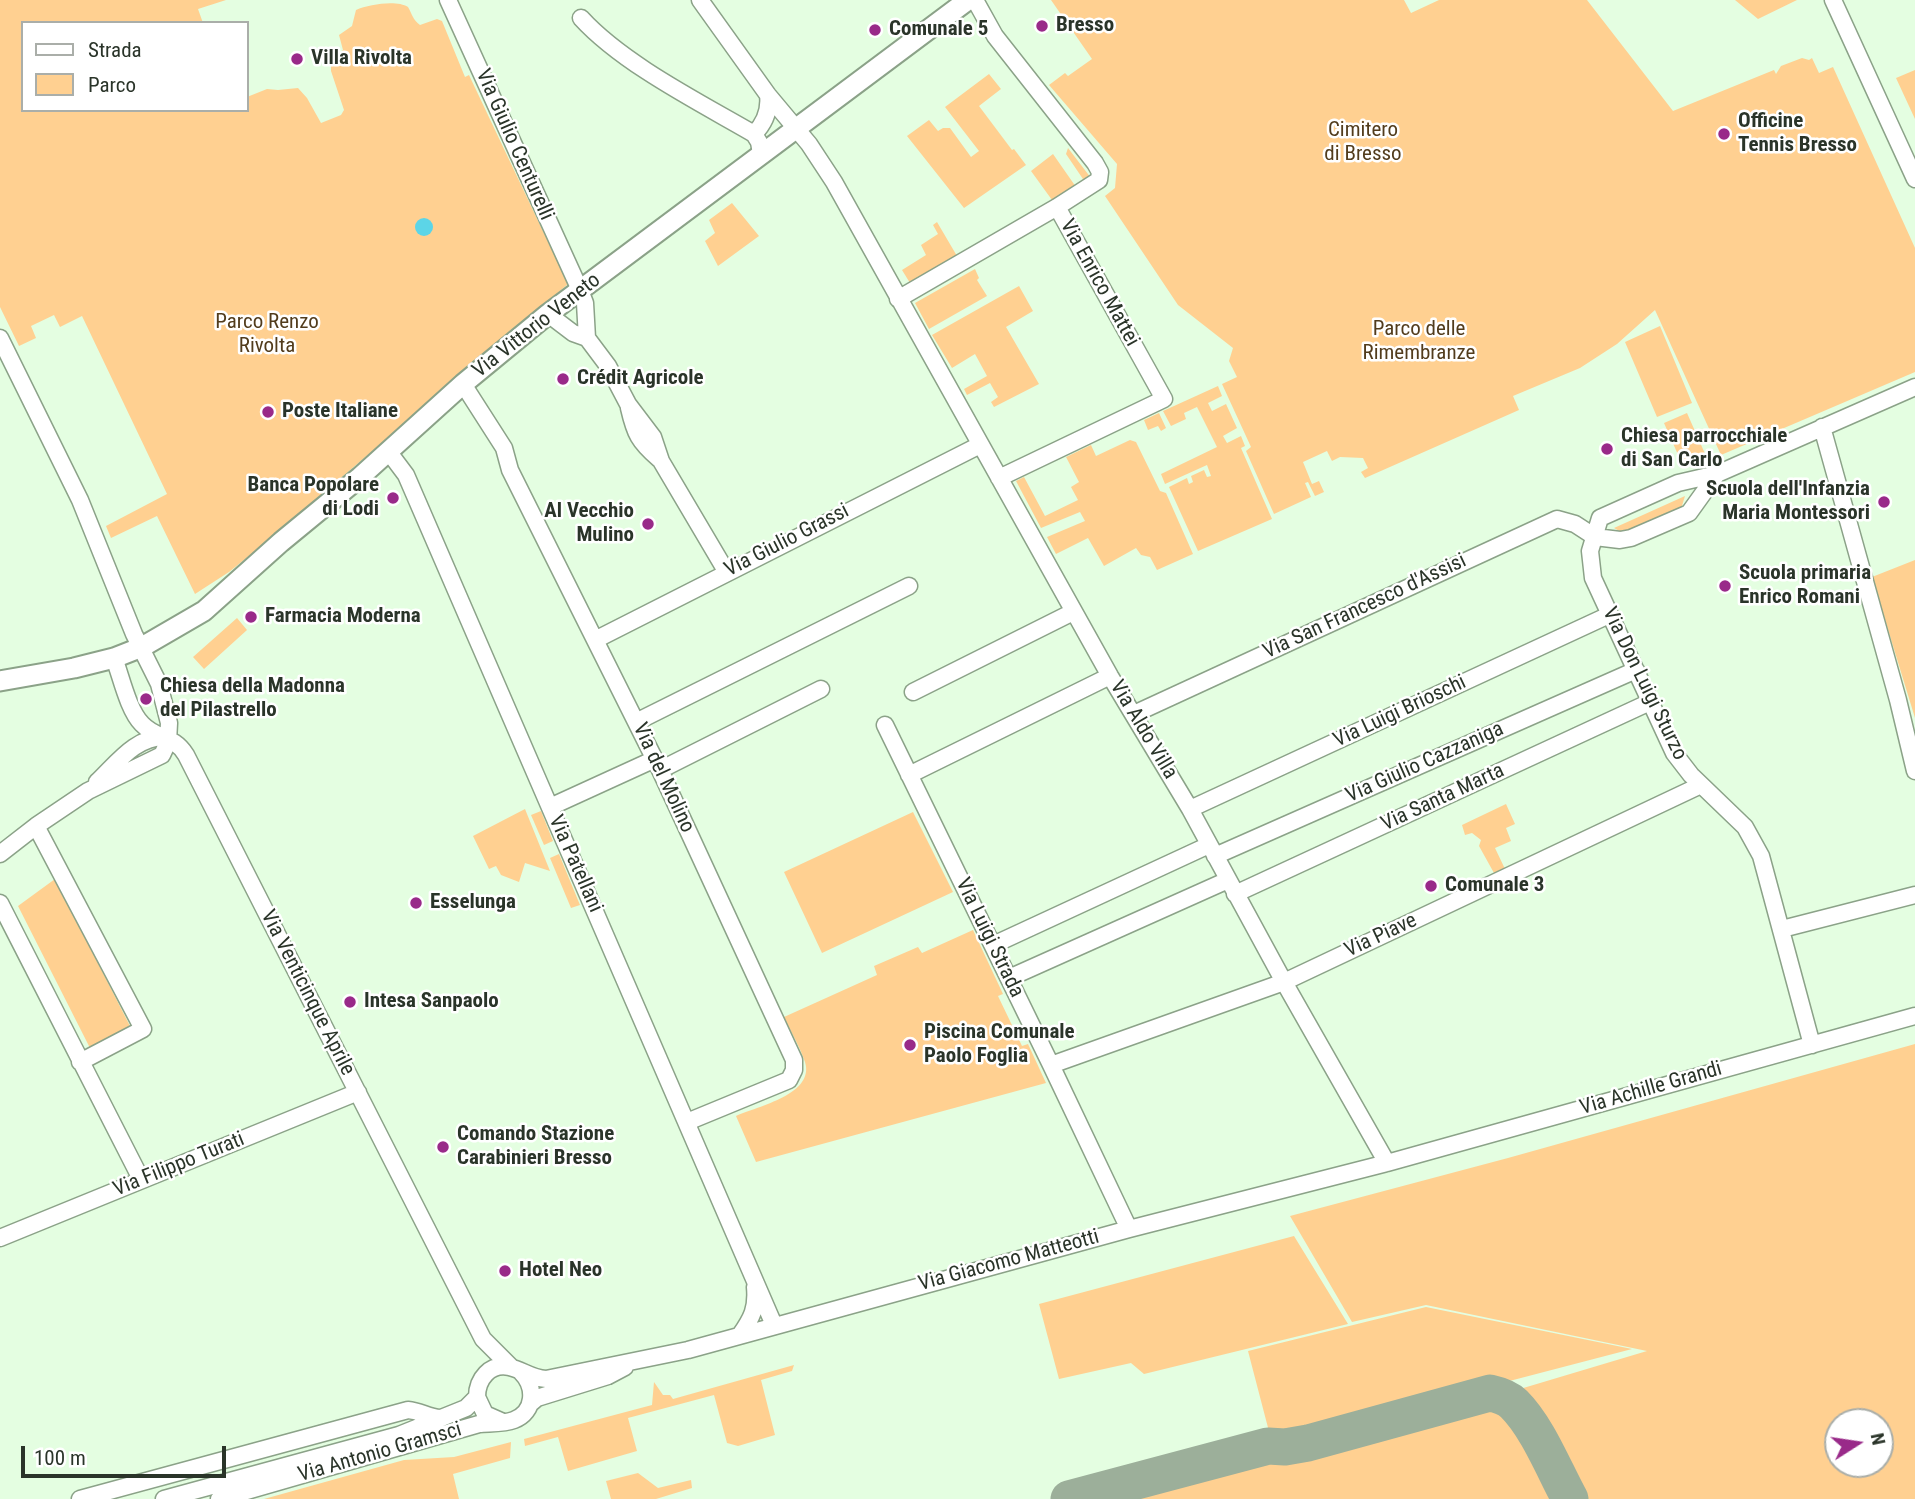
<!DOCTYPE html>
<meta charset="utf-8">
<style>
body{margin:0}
#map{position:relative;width:1915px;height:1499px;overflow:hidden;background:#e4fee1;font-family:"Roboto Condensed",sans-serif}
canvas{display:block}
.legend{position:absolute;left:21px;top:21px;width:228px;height:91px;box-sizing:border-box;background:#fff;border:2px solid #aaaea9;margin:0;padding:9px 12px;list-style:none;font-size:21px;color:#2a3429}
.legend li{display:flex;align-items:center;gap:14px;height:35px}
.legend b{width:35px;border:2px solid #aaaea9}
.north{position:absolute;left:1824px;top:1408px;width:70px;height:70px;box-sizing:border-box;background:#fff;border:2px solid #aaaea9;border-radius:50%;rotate:78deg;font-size:19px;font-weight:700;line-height:28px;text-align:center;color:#2a3429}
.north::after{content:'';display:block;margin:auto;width:24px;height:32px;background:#992a89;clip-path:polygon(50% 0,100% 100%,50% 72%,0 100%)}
.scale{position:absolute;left:21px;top:1446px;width:205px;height:32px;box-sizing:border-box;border:4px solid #2a3429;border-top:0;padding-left:9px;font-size:21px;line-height:24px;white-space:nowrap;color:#2a3429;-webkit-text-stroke:5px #fff;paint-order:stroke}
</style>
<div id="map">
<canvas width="1915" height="1499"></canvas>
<ul class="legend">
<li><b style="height:9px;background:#fff"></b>Strada</li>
<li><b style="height:19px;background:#ffd091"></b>Parco</li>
</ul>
<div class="north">N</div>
<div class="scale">100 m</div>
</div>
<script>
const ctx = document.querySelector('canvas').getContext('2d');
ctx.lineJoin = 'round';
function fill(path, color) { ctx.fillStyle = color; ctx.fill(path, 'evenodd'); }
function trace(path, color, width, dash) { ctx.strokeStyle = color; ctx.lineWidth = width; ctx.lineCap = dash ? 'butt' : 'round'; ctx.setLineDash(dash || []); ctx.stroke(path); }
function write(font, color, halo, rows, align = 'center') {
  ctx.font = font + ' "Roboto Condensed",sans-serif'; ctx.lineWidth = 5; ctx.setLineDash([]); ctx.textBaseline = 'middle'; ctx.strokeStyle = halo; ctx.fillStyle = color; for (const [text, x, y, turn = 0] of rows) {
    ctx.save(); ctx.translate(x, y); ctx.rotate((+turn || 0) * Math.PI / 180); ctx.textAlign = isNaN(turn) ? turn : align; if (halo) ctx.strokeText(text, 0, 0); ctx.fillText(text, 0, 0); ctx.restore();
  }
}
fill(new Path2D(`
 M0 0H226L198 9 203 23H23V110H247V97L267 89 278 90 298 88 307 98 321 123 341 115 344 110 331 71V59L343 50 339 35 352 26 356 10C370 4 397 0 408 7 412 14 413 20 420 25L437 19 442 21 465 77 469 75 568 284 260 547 229 572 195 594 157 516 111 538 106 526 167 494 82 316 60 327 54 315 31 326 36 338 19 346 0 307Z
 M1051 0H1404L1411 13 1439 0H1587L1673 111 1774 70 1776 74 1781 66 1802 58 1809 60 1812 58 1819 73 1833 67 1915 248V372L1721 455 1655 310 1617 344 1580 368 1513 396 1519 410 1365 478 1361 472 1368 468 1363 458 1340 457 1332 461 1327 451 1303 462 1312 484 1319 481 1324 492 1315 496 1308 482 1305 483 1311 497 1274 514 1246 451 1251 447 1222 384 1237 377 1229 361 1233 348 1178 305 1105 196 1115 188 1117 164 1049 85 1065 73 1068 76 1092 59Z
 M1735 0H1797L1758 19Z
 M1915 70V119L1896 78Z
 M989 74 1001 89 979 106 1012 150 1014 149 1026 165 964 208 907 136 929 120 938 131 943 128H950L971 157 979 151 945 107Z
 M1068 148 1091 178 1085 182 1066 154Z
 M1053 154 1076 187 1052 200 1031 171Z
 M732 203 759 236 718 266 705 241 715 233 709 220Z
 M937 222 957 256 910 283 902 270 926 255 921 245 938 234 933 225Z
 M975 269 979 278 977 280 987 296 929 329 915 303Z
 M1019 286 1033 311 1006 327 1039 384 994 407 991 402 998 397 990 383 967 395 964 389 987 376 975 354 952 368 932 335Z
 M1660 326 1692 403 1657 417 1625 342Z
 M1218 386 1222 396 1208 403 1212 411 1226 404 1237 428 1223 436 1227 443 1241 436 1245 446 1241 448 1272 519 1198 551 1169 487 1187 478 1189 484 1193 482 1191 476 1204 470 1207 477 1211 476 1207 465 1165 484 1161 474 1217 447 1197 407 1184 413 1186 419 1171 426 1163 411Z
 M1159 413 1166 428 1161 431 1158 426 1148 430 1144 420Z
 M1687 413 1706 456 1683 466 1664 423Z
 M1130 440 1136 442 1160 491 1166 493 1193 554 1157 570 1150 557 1141 555 1136 548 1104 566 1088 538 1056 554 1047 537 1085 521 1080 512 1041 528 1016 481 1024 477 1045 516 1078 500 1071 487 1079 482 1066 457 1091 445 1096 456Z
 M1685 496 1681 509 1675 515 1623 533 1614 528Z
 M1915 560V718L1872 577Z
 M237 618 247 630 204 669 193 657Z
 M1506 804 1515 824 1506 828 1511 841 1495 848 1505 869 1494 873 1479 846 1481 840 1472 833 1465 835 1462 825Z
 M525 809 550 871 525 863 519 882 501 875 496 866 489 869 473 836Z
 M541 811 553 841 544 845 531 815Z
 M913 812 953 892 822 953 784 872Z
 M559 854 580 905 571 908 550 858Z
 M55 879 130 1026 90 1048 18 906Z
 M973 930 1003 994 998 996 1022 1046 1028 1044 1046 1083 756 1162 736 1116C759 1106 815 1094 805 1062 800 1047 791 1032 784 1017L877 975 874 966 918 947 922 953Z
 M1915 1044V1499H1579L1520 1389 1647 1351 1426 1305 1352 1322 1290 1216 1508 1158ZM1880 1422V1464H1838V1422Z
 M1294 1236 1348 1324 1144 1374 1131 1363 1059 1379 1039 1304Z
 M1426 1307 1632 1349 1272 1443 1248 1351Z
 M794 1365 792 1371 761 1380 775 1435 738 1446 727 1443 714 1395 628 1418 637 1451 568 1471 558 1437 525 1446 524 1439 652 1405 654 1382 663 1395H670L673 1399Z
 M1491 1400 1505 1407 1542 1459 1564 1499H1120L1271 1460Z
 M511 1442 510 1458 453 1474 459 1499H264L404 1460 454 1457Z
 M638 1473 658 1488 691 1480 692 1488 656 1499H611L606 1481Z`), '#ffd091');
fill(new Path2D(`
 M415 227a9 9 0 1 1 18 0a9 9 0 1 1-18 0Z`), '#5cd5e7');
trace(new Path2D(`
 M1069 1499 1268 1446 1285 1447 1308 1443 1490 1393C1499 1395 1508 1398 1514 1404 1538 1428 1554 1470 1570 1499`), '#9caf9a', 37);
const minor = new Path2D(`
 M448 0 580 290 585 303 587 338
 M700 0 768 95 809 144 834 182 1110 676 1190 809 1284 982 1387 1163
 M1833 0 1915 179
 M581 18C623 64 699 102 754 134L759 142 761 154
 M754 134C765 123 770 111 768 95
 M898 299 1057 207 1099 180 1100 172 1095 163 995 36 975 0
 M548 314 573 333 587 338 608 366 628 404 653 437 661 461 726 571
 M0 338 80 500 134 634 159 684 169 723 168 742 162 755 88 791 36 826 0 854
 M463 384 504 448 510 470 660 770 794 1060V1070L789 1080 687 1122
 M629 408C635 434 639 442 659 459
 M1822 427 1898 700 1915 771
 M388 451 406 475 774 1325
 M999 478 1164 399 1057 207
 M595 640 980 445
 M114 658C121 676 128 710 142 724 157 740 173 734 186 755L483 1339 511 1367
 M913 692 1073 612
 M1134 714 1557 519 1575 524 1595 537 1620 540 1631 538 1689 513 1717 474
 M636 722 909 586
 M885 725 1051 1065 1129 1229
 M660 770 821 689
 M909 775 1110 676
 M97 782C117 763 136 736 166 737
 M550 807 655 759
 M1190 809 1609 615
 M36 826 143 1029 80 1062
 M1215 856 1636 670
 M1235 894 1650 702
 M0 903 141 1179
 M1782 929 1915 895
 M993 945 1209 845
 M1009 978 1228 880
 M1812 1045 1761 856 1745 827 1691 775 1674 753 1593 578 1590 551 1600 518 1678 483 1717 474 1915 387
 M1051 1065 1284 982 1701 785
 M0 1238 358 1092
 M740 1335C752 1318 757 1308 755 1287
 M530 1404 537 1398 608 1376 625 1367
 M503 1422 485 1414 477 1397C477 1379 490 1363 509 1367 523 1370 530 1378 546 1379L688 1350 1129 1229 1387 1163 1915 1016
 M80 1499 408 1410C420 1411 428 1417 440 1418
 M164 1499 399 1435 466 1408 477 1397
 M219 1499 479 1424C490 1423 504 1424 514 1420 535 1412 536 1387 521 1372`);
const major = new Path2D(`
 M0 681 74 668 114 658 142 647 204 611 281 542 360 477 463 384 548 314 968 0`);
trace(minor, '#8ba288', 19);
trace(major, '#8ba288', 23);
trace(minor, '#fff', 16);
trace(major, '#fff', 19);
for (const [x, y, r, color] of [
 [1042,26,7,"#992a89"],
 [875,30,7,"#992a89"],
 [297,59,7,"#992a89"],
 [1724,134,7,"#992a89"],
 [563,379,7,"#992a89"],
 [268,412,7,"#992a89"],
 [1607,449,7,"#992a89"],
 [393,498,7,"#992a89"],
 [1884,502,7,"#992a89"],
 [648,524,7,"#992a89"],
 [1725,586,7,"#992a89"],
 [251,617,7,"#992a89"],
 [146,699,7,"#992a89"],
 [1431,886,7,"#992a89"],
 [416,903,7,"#992a89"],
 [350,1002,7,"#992a89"],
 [910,1045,7,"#992a89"],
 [443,1147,7,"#992a89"],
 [505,1271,7,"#992a89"]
]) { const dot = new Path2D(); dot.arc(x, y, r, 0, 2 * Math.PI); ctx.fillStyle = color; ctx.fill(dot); trace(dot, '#fff', 2.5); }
write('bold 21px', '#2a3429', '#fff', [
 ["Bresso",1056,26],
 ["Comunale 5",889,30],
 ["Villa Rivolta",311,59],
 ["Officine",1738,122],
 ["Tennis Bresso",1738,146],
 ["Crédit Agricole",577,379],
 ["Poste Italiane",282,412],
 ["Chiesa parrocchiale",1621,437],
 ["di San Carlo",1621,461],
 ["Banca Popolare",379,486,"right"],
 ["di Lodi",379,510,"right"],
 ["Scuola dell'Infanzia",1870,490,"right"],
 ["Maria Montessori",1870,514,"right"],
 ["Al Vecchio",634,512,"right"],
 ["Mulino",634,536,"right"],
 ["Scuola primaria",1739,574],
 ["Enrico Romani",1739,598],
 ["Farmacia Moderna",265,617],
 ["Chiesa della Madonna",160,687],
 ["del Pilastrello",160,711],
 ["Comunale 3",1445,886],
 ["Esselunga",430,903],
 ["Intesa Sanpaolo",364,1002],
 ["Piscina Comunale",924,1033],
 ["Paolo Foglia",924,1057],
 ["Comando Stazione",457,1135],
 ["Carabinieri Bresso",457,1159],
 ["Hotel Neo",519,1271]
], 'left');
write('21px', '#523c1c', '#fff', [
 ["Cimitero",1363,131],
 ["di Bresso",1363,155],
 ["Parco Renzo",267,323],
 ["Rivolta",267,347],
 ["Parco delle",1419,330],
 ["Rimembranze",1419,354]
]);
write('21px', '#2a3429', '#fff', [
 ["Via Giulio Centurelli",514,145,66],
 ["Via Enrico Mattei",1099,283,61],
 ["Via Vittorio Veneto",537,326,-38],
 ["Via Giulio Grassi",787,541,-27],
 ["Via San Francesco d'Assisi",1365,607,-25],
 ["Via Don Luigi Sturzo",1644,684,64],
 ["Via Luigi Brioschi",1400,712,-25],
 ["Via Aldo Villa",1143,730,59],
 ["Via Giulio Cazzaniga",1425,763,-24],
 ["Via del Molino",663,778,65],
 ["Via Santa Marta",1443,798,-25],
 ["Via Patellani",575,864,66],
 ["Via Piave",1381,936,-25],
 ["Via Luigi Strada",989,938,64],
 ["Via Venticinque Aprile",307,993,63],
 ["Via Achille Grandi",1651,1089,-16],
 ["Via Filippo Turati",179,1165,-22],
 ["Via Giacomo Matteotti",1009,1261,-15],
 ["Via Antonio Gramsci",380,1453,-16]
]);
</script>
